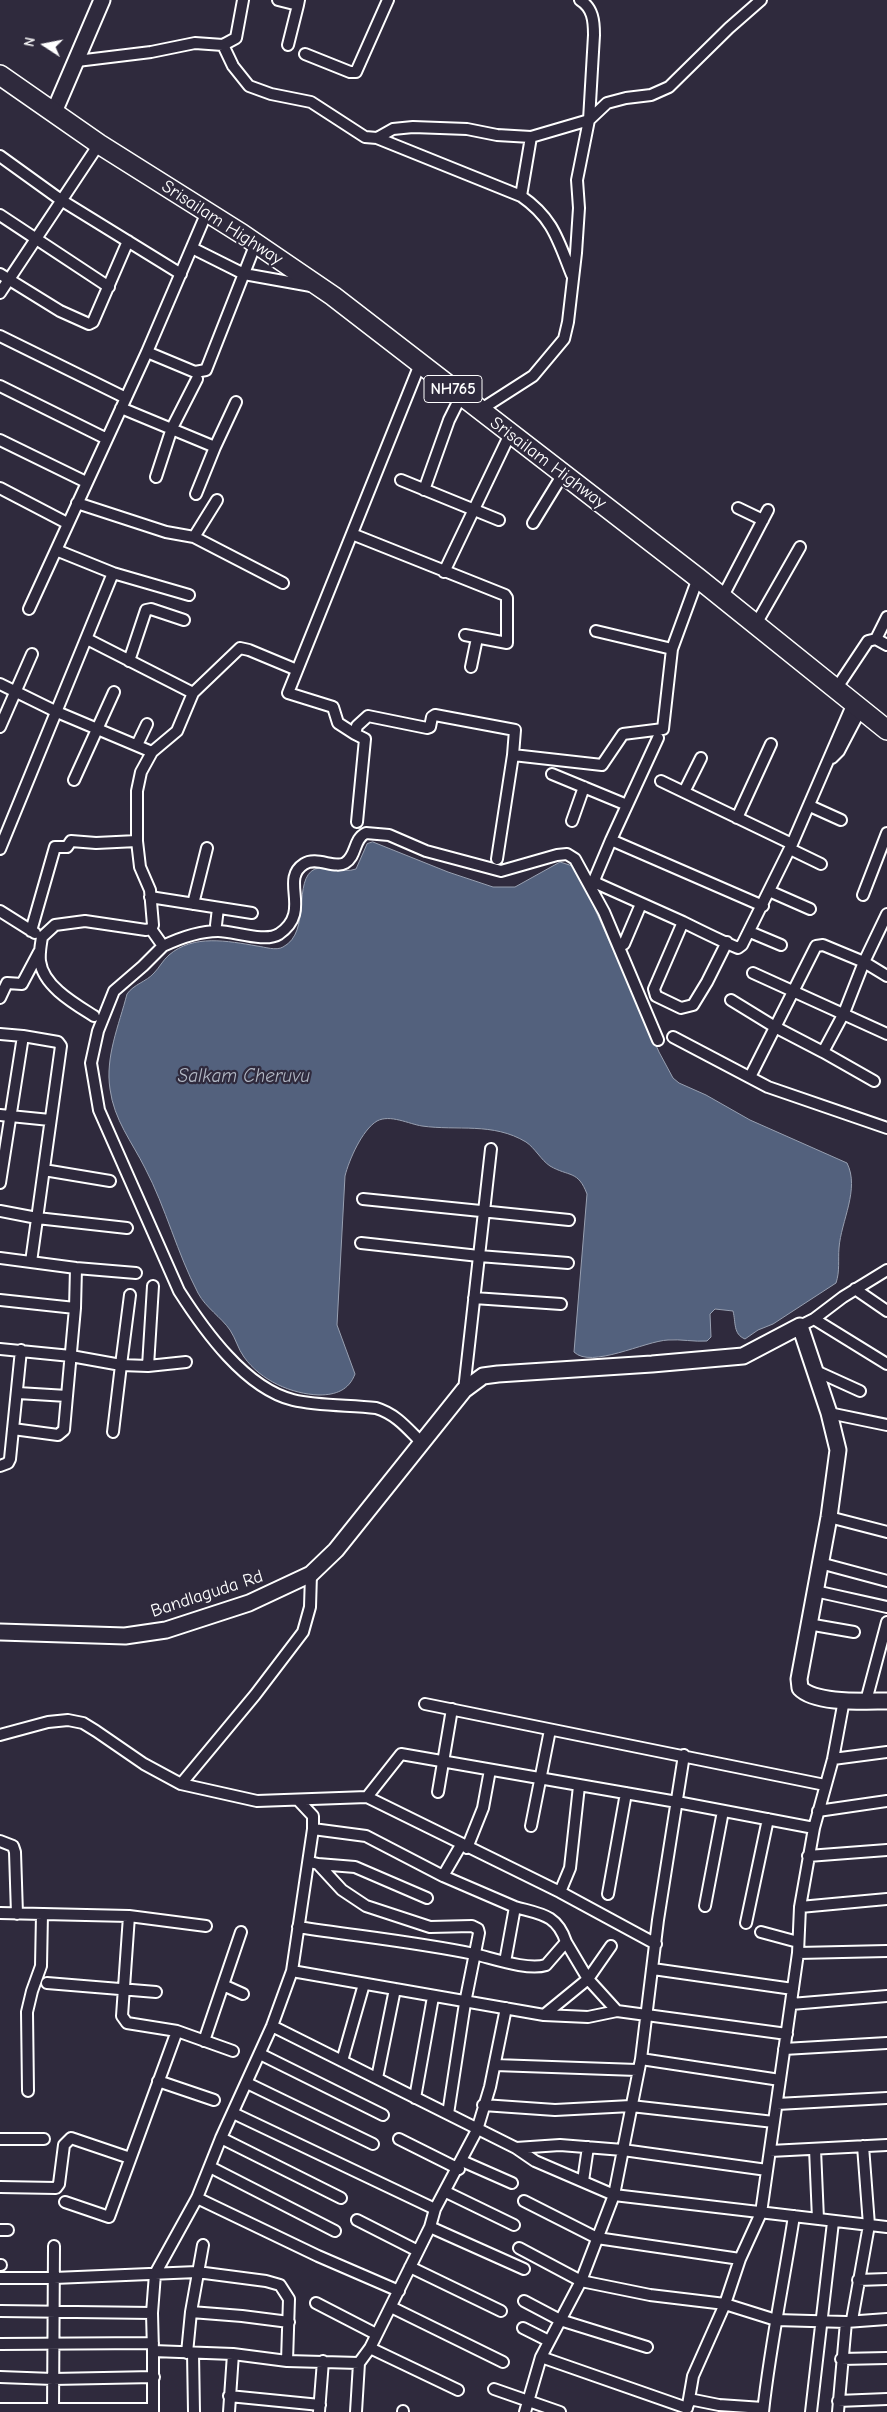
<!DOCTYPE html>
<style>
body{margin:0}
#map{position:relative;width:887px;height:2412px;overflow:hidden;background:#2f2a3d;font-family:"Comic Neue",sans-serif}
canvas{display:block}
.north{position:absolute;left:20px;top:20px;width:50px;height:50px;-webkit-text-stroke:4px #2f2a3d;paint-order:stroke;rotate:281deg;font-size:14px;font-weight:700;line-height:20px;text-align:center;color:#fff}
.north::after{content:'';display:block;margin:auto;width:18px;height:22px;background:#fff;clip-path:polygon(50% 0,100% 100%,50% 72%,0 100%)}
</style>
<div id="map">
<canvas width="887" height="2412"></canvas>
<div class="north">N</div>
</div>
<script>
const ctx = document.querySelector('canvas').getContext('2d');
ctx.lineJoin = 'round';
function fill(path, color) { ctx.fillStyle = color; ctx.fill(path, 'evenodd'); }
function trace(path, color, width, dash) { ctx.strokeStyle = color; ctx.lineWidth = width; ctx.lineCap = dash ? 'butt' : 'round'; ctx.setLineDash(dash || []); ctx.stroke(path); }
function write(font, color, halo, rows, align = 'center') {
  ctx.font = font + ' "Comic Neue",sans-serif'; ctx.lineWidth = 4.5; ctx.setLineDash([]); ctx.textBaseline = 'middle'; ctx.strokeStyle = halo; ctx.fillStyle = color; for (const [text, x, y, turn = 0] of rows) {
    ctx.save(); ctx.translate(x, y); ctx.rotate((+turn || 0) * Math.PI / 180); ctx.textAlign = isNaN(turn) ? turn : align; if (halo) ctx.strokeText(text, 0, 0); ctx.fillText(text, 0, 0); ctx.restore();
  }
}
const water = new Path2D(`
 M373 842 448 872 493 887H515L560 862 576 867 659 1052 673 1078 679 1083 706 1095 750 1120 847 1163C860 1189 841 1221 839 1248 838 1260 840 1271 836 1283L773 1324 758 1330 745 1339C733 1334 736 1323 733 1311L715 1309 710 1314 711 1337 707 1341C694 1342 681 1339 668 1340 645 1341 591 1369 574 1352L587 1194C578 1170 569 1177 550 1166 541 1160 535 1148 526 1142 493 1122 457 1131 422 1126 409 1124 390 1114 377 1121 362 1130 349 1160 345 1176L337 1325 355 1374C349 1390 336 1395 319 1395 292 1394 261 1381 244 1357 238 1349 236 1339 230 1330 221 1317 206 1308 198 1293 177 1253 166 1208 145 1168 132 1142 114 1120 110 1089 105 1057 119 1025 127 994 134 984 146 982 154 973 159 968 163 960 169 955 193 934 228 941 257 946 265 947 276 951 283 947 312 932 292 879 315 869 329 864 342 874 356 869L367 844Z`);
fill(water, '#53617d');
trace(water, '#98a0b1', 1);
const street = new Path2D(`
 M278 0 298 5 299 0
 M223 45 233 66 249 86 271 94 311 102 365 137 377 138 393 129 413 127 467 129 497 135 531 137 589 120 607 103 626 98 651 95 669 87 729 28 761 0
 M288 45 298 5
 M305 54 350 72H356L388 0
 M77 61 151 52 195 43 223 45 236 38 243 0
 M531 137 521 196C553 218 558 240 572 275
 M377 138 521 196
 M0 156 61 200 181 274
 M0 215 109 287
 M192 248 244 274 311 286
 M0 274 60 311 89 324 93 322 128 241
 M0 293 99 144
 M0 336 126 398
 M147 352 195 372 206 370 256 243
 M420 364 288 693 333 707 338 723 355 734 357 726 368 716 427 728 430 727 432 717 435 715 515 730 513 755 602 765 623 734 663 729 672 649 698 578
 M0 386 107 439
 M121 408 215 447 236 402
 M480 410 533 376 564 339 568 322 576 253 579 208 577 180 589 120 594 35C594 21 593 8 580 0
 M0 440 86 482
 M156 477 172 428 197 379
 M401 480 499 520
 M0 488 67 523
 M424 490 449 420 461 396
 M196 494 215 447
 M77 503 166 532 194 537 283 583
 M738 508 763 520
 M533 523 563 474
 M352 534 505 595 507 598V643L465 635
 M194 537 217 500
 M56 550 113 573
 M444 572 510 434
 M722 598 768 510
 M29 609 147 352 207 212
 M756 624 800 547
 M596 631 672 649
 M87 639 193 693
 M876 639 887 617
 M129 661 146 610 151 609 184 620
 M471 667 477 638
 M0 684 57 712 152 752
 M836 689 868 641 876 639 887 645
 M0 727 32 654
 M355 734 365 739 357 822
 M137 745 147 724
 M832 758 839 751 861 709
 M552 774 627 805
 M74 780 114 692
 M661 781 792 844
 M684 792 701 758
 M810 806 841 820
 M737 818 771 744
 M572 821 584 787
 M611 840 658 738
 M0 849 113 573 189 595
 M790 849 821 864
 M497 859 513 755
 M769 891 810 909
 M863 895 887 833
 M150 897 252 913
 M193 904 207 848
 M0 911 35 933
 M683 922 596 883 595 878 611 840 763 906
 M216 925 218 908
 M151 929 163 946C180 938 199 931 218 931 234 931 265 943 279 934 313 911 279 880 304 864 316 856 335 869 345 863 357 856 353 839 366 833L389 835 426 851 501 871 557 855 567 854 575 859 604 912 658 1040
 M31 931 55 847H67L71 841 96 843 137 841V791L141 772 152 752 177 731 193 693 240 648 249 650 297 670
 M750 932 781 945
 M727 942 707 982 693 1005 681 1008 656 996 654 989 683 922C701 931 719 940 738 948L742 945 792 844 853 703
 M624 944 641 904
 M163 946 143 966 114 991 98 1031 91 1063 99 1110 179 1291C204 1330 245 1388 293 1400 318 1406 350 1405 376 1408 396 1414 407 1428 422 1443
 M753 973 887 1034
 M0 998 7 983 22 984 39 952
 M731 1000 775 1027 823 1052 844 1013 864 962 887 914
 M94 1016C75 1004 43 986 40 961 39 953 41 944 42 937L55 925 85 921 146 930 151 929 153 925 150 890 140 867 137 841
 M0 1034 23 1036
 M673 1037 768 1087 887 1128
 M823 1052 874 1081
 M750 1077 816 946 823 945 864 962 887 976
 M0 1115 50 1120
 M44 1170 110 1181
 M0 1183 23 1036 58 1042 61 1046 31 1262
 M363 1199 569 1220
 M0 1211 37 1218 127 1228
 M361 1243 479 1256 568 1263
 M0 1258 76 1268 136 1273
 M855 1289 887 1311
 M474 1298 561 1304
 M0 1300 75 1308 67 1396
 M75 1308 76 1268
 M814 1319 887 1364
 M800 1326 814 1319 843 1297 887 1270
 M0 1349 71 1356 121 1365 130 1295
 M148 1366 153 1286
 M816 1371 860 1391
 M464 1390 491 1149
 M829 1413 887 1425
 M13 1429 58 1435 64 1430 67 1396 18 1393
 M113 1432 121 1365 148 1366 186 1362
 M0 1466 8 1463 10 1459 21 1350
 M829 1517 887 1532
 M820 1563 887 1581
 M815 1591 887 1607
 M808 1624 854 1632
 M866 1701 887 1622
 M425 1704 825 1785
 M0 1735 48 1722 68 1720 83 1723 96 1731 144 1764 181 1784 257 1801 367 1797 560 1892 656 1944
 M833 1759 887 1752
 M181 1784 255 1695 303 1632 310 1607 311 1574
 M438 1792 452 1709
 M367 1797 401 1754 677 1802 814 1828 833 1759 844 1700
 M298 1800 313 1816V1829L292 1971 272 2026 221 2138 197 2198 155 2274 152 2313 153 2351 233 2354 287 2361 359 2363
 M818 1811 887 1801
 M531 1826 550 1730
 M313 1829 366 1836 443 1876 461 1845
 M0 1841 13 1846 15 1852 17 1914
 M467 1848 483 1808 490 1770
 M808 1856 887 1850
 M310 1862 318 1864 342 1890 366 1906 430 1927 472 1926 478 1929 479 1933 465 2003 448 2114
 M318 1864 355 1867 427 1898
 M443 1876 515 1907 505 1962
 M560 1892 570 1868 579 1786
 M608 1894 626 1793
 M705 1906 723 1811
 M800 1907 887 1899
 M0 1913 129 1916 206 1926
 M746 1923 768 1819
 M298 1927C356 1936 416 1942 474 1954 492 1958 528 1971 546 1965L566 1942C557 1914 540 1914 515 1907
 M761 1932 798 1942
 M566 1942 588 1979 617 2011 787 2034
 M798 1953 887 1951
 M653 1969 793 1989
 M292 1971 544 2015 588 2017 617 2011
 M47 1983 156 1992
 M223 1985 241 1932
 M791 2004 887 1996
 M544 2015 588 1979 611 1946
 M272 2026 516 2148 560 2145 623 2150 767 2170
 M177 2031 233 2051
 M204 2041 223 1985 243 1994
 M784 2049 887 2043
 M260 2054 383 2115
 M641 2059 780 2080
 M342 2061 364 1984
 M495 2065 637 2070
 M377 2078 395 1989
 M158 2081 214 2100
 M247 2083 373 2144
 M28 2091 27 2012 32 1991 41 1966 42 1914
 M415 2098 433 1997
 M777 2104 887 2098
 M483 2105 555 2110 631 2106 774 2122
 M233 2113 435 2209
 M221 2138 341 2198
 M0 2139H44
 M399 2139 459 2169
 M516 2148 535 2161 614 2195 887 2227
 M815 2149 818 2219
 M770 2151 887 2145
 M462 2161 512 2183
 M210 2167 335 2231
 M583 2181 588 2147
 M0 2187 56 2188 59 2184 64 2145 71 2138 130 2158
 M446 2192 514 2225
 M197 2198 318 2256 399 2291
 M524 2201 597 2238 740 2259
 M65 2202 109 2217 177 2031 127 2023 122 2016 129 1916
 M357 2220 418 2251
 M430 2227 524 2269
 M0 2230H8
 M519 2248 581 2281 650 2295 725 2304 776 2320 846 2322 887 2319
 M0 2265H1
 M410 2267 501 2311
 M0 2278H54L197 2272 266 2281 280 2285 289 2299 287 2361
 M858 2280 887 2279
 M524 2301 560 2320 647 2347
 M316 2303 376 2334
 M391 2307 503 2362
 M0 2311 152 2313
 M191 2312 242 2316 289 2322
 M852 2320 869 2225 863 2146
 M523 2328 549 2341
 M0 2344 153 2343
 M370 2348 458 2390
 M187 2353 191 2312 203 2245
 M193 2353 194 2412
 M541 2357 687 2408
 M841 2359 887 2358
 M0 2377 53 2379 154 2377
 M494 2389 560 2412
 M229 2396 320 2405
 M689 2399 693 2376 725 2304 740 2259 761 2213 798 1953 800 1907 814 1828
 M838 2401 887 2399
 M688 2405 689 2399 719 2405 763 2408
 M0 2409H153
 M53 2412 54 2246
 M153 2412V2351
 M229 2412 233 2354
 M319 2412 323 2361
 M356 2412 359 2363 370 2348 430 2227 435 2209 477 2130 490 2087 506 2008
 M403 2412V2411
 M525 2412 541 2357 581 2281 614 2195 641 2059 658 1920 684 1755
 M763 2412C770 2346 784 2281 794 2216
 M811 2412 833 2222
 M838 2412 846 2322`);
const secondary = new Path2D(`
 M54 112 102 0
 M0 1632 125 1636 166 1630 249 1603 311 1574 336 1550 464 1390 483 1376 498 1374 652 1364 743 1356 800 1326 829 1413 838 1450 829 1517 799 1679 800 1688C815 1704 865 1701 887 1701`);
const highway = new Path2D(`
 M0 75 99 144 242 234 333 296 698 578 887 730`);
trace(street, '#fff', 14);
trace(secondary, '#fff', 19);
trace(highway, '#fff', 22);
trace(street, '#2f2a3d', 10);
trace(secondary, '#2f2a3d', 15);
trace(highway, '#2f2a3d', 19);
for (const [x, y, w] of [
 [453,389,58]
]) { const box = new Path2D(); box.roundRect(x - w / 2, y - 13.5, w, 27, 4); ctx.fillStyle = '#2f2a3d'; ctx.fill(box); trace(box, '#fff', 1); }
write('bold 16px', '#fff', null, [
 ["NH765",453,389]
]);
write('18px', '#fff', '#2f2a3d', [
 ["Srisailam Highway",222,223,33],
 ["Srisailam Highway",548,463,37],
 ["Bandlaguda Rd",207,1594,-18]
]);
write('italic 19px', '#b2b8c4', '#2f2a3d', [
 ["Salkam Cheruvu",244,1077]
]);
</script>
